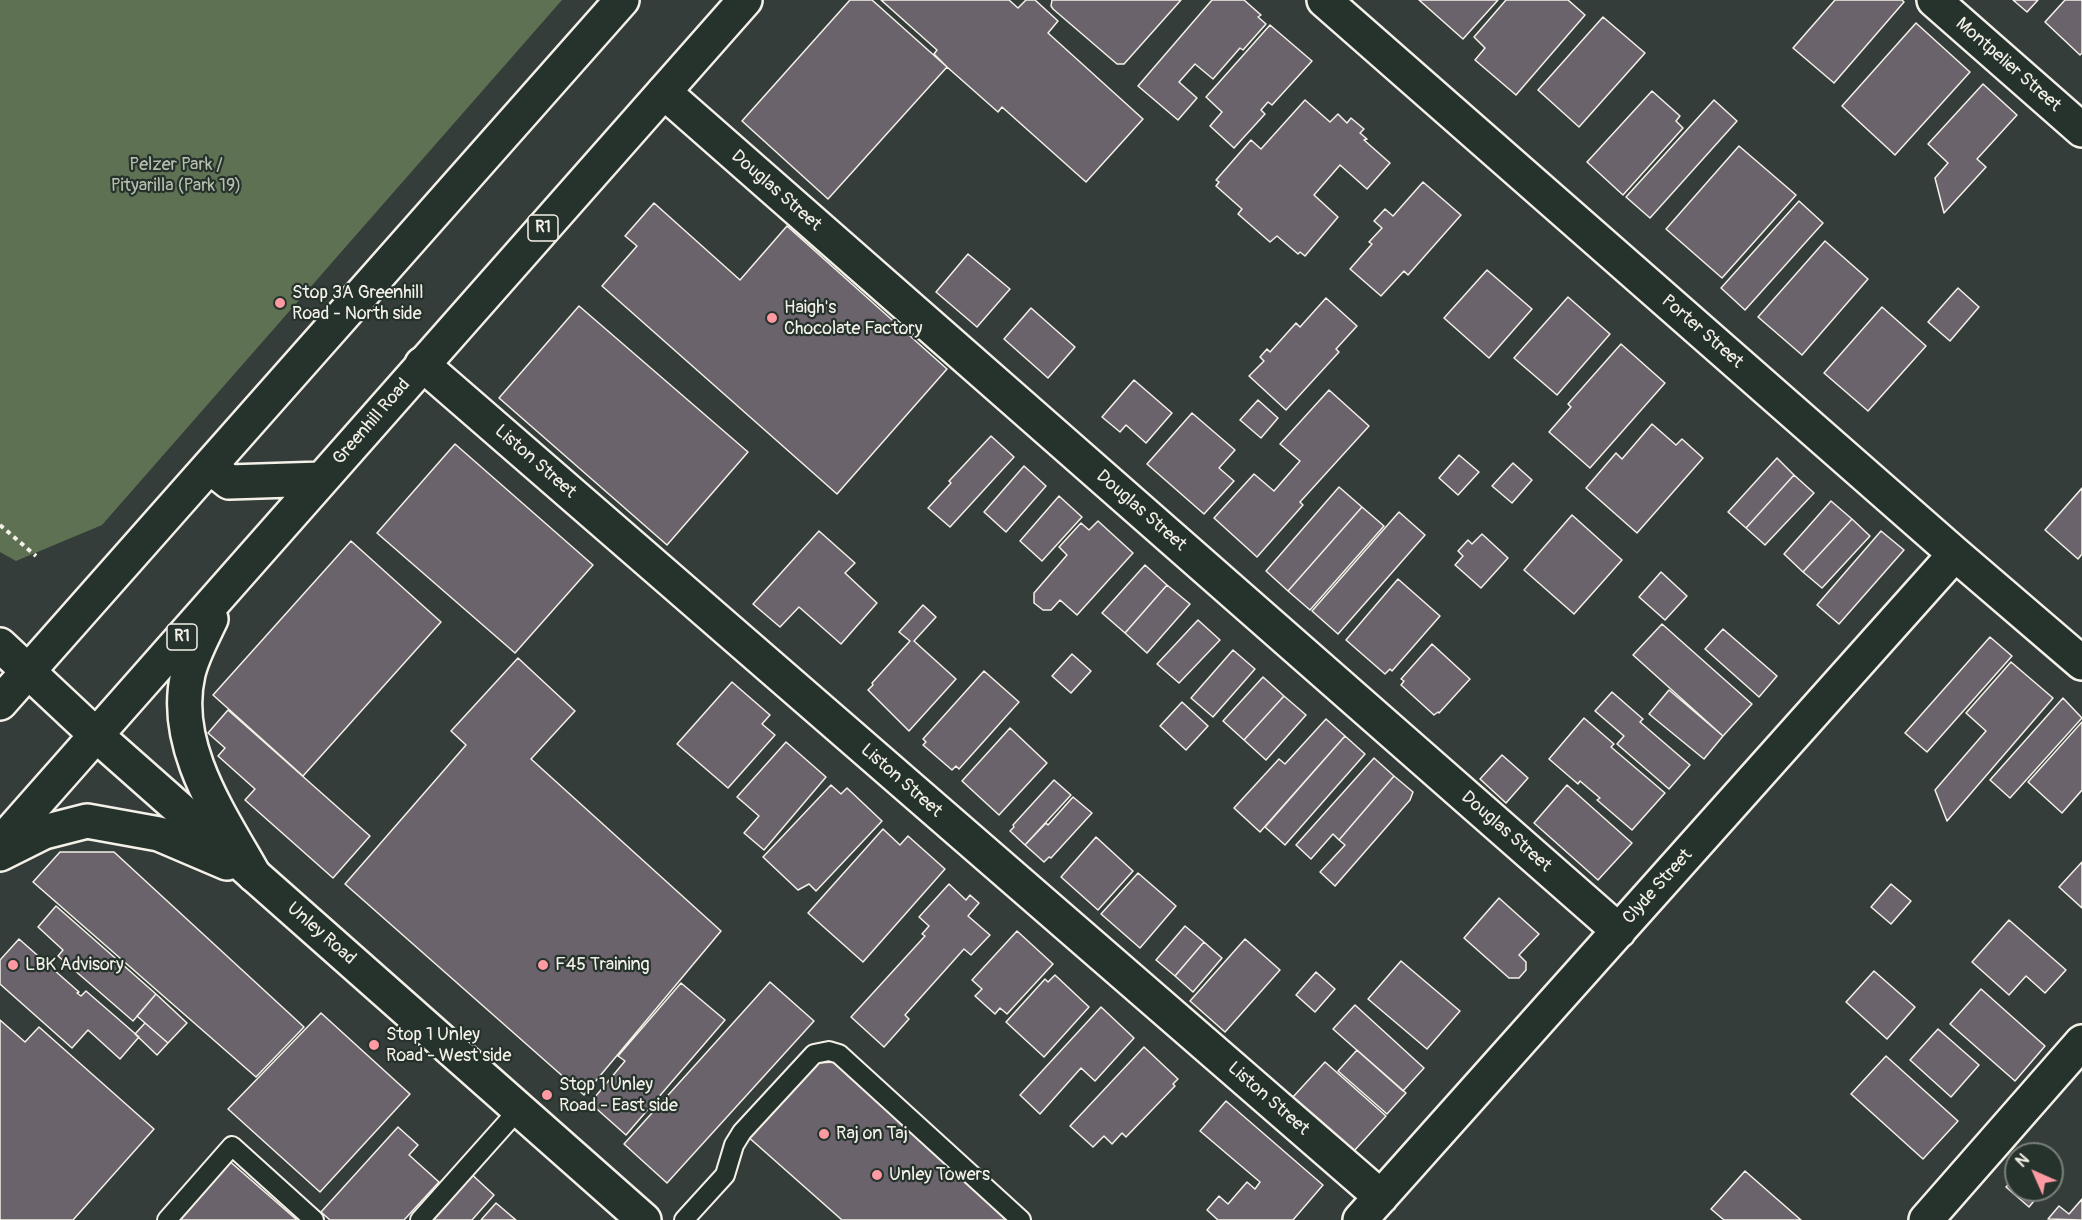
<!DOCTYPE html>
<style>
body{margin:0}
#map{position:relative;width:2082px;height:1220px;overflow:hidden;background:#343d3a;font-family:Pangolin,sans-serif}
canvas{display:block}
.north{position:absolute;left:2004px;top:1142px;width:60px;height:60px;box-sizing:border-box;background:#26332d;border:2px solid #787f78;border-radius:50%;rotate:315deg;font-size:16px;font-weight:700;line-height:24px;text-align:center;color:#f4f1e8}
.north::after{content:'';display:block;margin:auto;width:21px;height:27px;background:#ff9aa2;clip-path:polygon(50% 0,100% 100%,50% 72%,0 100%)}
</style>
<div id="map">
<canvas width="2082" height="1220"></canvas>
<div class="north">N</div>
</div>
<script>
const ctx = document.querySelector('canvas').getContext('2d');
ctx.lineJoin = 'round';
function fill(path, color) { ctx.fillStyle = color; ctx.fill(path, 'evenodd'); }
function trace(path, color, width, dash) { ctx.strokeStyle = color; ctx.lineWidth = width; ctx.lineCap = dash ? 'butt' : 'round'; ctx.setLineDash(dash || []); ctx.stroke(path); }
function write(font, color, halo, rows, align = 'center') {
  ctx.font = font + ' Pangolin,sans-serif'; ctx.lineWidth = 4.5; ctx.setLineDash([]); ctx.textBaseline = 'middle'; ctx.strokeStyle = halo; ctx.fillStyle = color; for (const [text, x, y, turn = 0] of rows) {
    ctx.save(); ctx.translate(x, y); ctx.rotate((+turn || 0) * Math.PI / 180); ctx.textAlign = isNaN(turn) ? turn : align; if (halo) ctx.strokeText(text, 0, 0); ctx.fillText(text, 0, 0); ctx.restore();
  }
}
fill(new Path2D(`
 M0 0H562L102 525 16 561 0 552Z`), '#5f7153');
const building = new Path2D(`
 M850 0H872L947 67 828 199 742 121Z
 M881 0H1009L1018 8 1026 0H1035L1058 21 1048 33 1143 119 1086 182 1002 107 998 112 947 67 934 54 937 50Z
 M1052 0H1181L1124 64H1117L1053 9 1051 6Z
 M1212 0H1244L1261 15 1258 17 1266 24 1243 50 1240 48 1213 79 1195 64 1179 82 1197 98 1178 120 1138 86Z
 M1419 0H1498L1463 39Z
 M1506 0H1568L1585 15 1516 95 1475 60 1485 48 1474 37Z
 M1835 0H1902L1904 2 1834 83 1793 48Z
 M2013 0H2038L2027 12Z
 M2065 0H2082V53L2080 55 2045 22Z
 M1603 17 1645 53 1579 127 1538 90Z
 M1916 23 1970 72 1895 155 1842 106Z
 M1270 25 1312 61 1272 105 1268 102 1261 110 1265 114 1234 148 1210 126 1222 112 1206 97Z
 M1983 84 2017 115 1977 159 1986 167 1944 213 1935 178 1948 163 1928 144Z
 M1652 91 1680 116 1676 121 1683 128 1623 195 1587 162Z
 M1305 100 1330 122 1338 114 1347 123 1351 118 1364 129 1360 133 1367 139 1364 140 1390 163 1367 189 1340 165 1314 195 1338 217 1305 256 1300 252 1298 254 1277 236 1270 242 1238 214 1242 209 1216 186 1219 182 1216 180 1251 140 1261 149Z
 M1714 100 1737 121 1650 218 1626 197Z
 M1739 146 1796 195 1722 278 1666 229Z
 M1423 182 1461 215 1408 275 1404 271 1381 296 1350 269 1372 244 1369 242 1382 228 1374 221 1385 209 1393 216Z
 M1799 201 1823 223 1745 310 1721 288Z
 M654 203 740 280 787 226 947 369 837 494 602 286 637 246 625 236Z
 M1825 241 1868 279 1802 355 1758 317Z
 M968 254 1010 289 977 327 936 292Z
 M1487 270 1532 309 1489 358 1444 318Z
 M1958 288 1979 307 1950 341 1928 322Z
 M1568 297 1610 334 1557 395 1514 358Z
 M1326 298 1357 326 1336 349 1339 352 1286 410 1249 376 1264 361 1260 357 1267 349 1270 352 1296 323 1300 327Z
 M579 306 748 452 667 545 499 398Z
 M1882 307 1926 346 1868 411 1824 373Z
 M1031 308 1075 347 1048 378 1004 339Z
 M1621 344 1665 383 1590 468 1549 432 1571 407 1568 404Z
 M1134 380 1172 413 1146 443 1126 425 1120 432 1102 417Z
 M1329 390 1369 426 1300 502 1303 505 1257 557 1214 518 1254 474 1274 491 1300 461 1280 444Z
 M1258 400 1278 418 1261 438 1240 420Z
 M1192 413 1235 450 1219 468 1234 481 1204 514 1147 464Z
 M1652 424 1676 445 1682 439 1703 458 1637 533 1586 488 1616 453 1622 459Z
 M991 436 1014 457 950 527 928 508 951 483 949 481Z
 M455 444 593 565 515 653 377 533Z
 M1459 455 1479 472 1458 495 1439 478Z
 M1777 458 1794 475 1746 528 1728 512Z
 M1513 463 1532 480 1512 503 1492 486Z
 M1024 466 1046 486 1006 532 984 512Z
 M1794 475 1814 493 1765 545 1746 528Z
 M1339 487 1362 507 1288 591 1266 571Z
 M2082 488V554L2078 559 2045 530Z
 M1059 496 1082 517 1042 561 1020 541Z
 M1831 501 1852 519 1803 572 1784 554Z
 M1362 507 1384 526 1310 610 1288 591Z
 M1399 512 1425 535 1338 634 1312 611Z
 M1572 515 1622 560 1574 614 1524 570Z
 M1852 519 1870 536 1822 588 1803 572Z
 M1098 521 1133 553 1077 615 1060 600 1051 610H1043L1034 603V593L1067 555 1059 547 1081 523 1089 530Z
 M819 531 855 563 845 573 877 603 841 644 799 607 780 627 753 604Z
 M1881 531 1904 550 1839 624 1817 605Z
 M1482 534 1508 558 1481 588 1455 565 1463 556 1458 551 1468 540 1472 544Z
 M351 541 441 622 303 776 213 695Z
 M1145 565 1167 585 1125 633 1102 613Z
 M1661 572 1687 596 1665 620 1639 597Z
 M1398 579 1440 616 1392 671 1390 669 1385 674 1346 640Z
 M1167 585 1190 604 1147 653 1125 633Z
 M923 605 936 617 914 641 956 679 909 731 868 690 873 685 872 683 910 641 899 632Z
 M1198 620 1220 640 1179 683 1157 664Z
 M1662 624 1752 704 1723 736 1633 655Z
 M1723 629 1777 676 1759 697 1705 649Z
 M1990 637 2012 656 1927 752 1905 733Z
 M1432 644 1470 679 1439 713 1438 712 1434 715 1401 685 1404 681 1401 679Z
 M1233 650 1255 669 1213 717 1191 698Z
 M1072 654 1091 671 1071 693 1052 676Z
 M518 658 575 711 531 759 721 931 584 1095 345 884 466 745 451 731Z
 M2011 662 2053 698 1947 821 1935 790 1986 731 1966 713Z
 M984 671 1019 702 959 769 956 766 952 770 923 745 926 742 923 739Z
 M1263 677 1284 696 1244 740 1223 721Z
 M732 682 770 715 762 724 775 735 728 788 677 744Z
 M1669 690 1723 736 1704 759 1649 714Z
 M1612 692 1643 719 1640 722 1690 765 1669 789 1617 744 1624 736 1595 711Z
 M1284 696 1306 715 1266 760 1244 740Z
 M2063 698 2082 718 2010 798 1990 780Z
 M1182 702 1208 726 1186 750 1160 726Z
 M228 710 370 836 333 878 245 800 255 789 218 756 225 748 208 733Z
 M1584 718 1614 744 1611 747 1665 793 1632 830 1597 800 1600 798 1580 781 1578 784 1549 759Z
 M1326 719 1345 736 1260 832 1234 808 1279 759 1285 764Z
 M2082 722V790L2062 813 2028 782Z
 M1010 728 1047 763 999 815 962 781Z
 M1345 736 1365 754 1285 845 1265 827Z
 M786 742 826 777 764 850 744 833 759 816 737 797Z
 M1502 755 1528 778 1506 803 1480 779Z
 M1374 758 1394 776 1339 840 1333 834 1311 859 1296 845Z
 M1394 776 1413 792 1410 800 1335 886 1320 872 1345 845 1339 840Z
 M1054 780 1071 795 1025 845 1010 831 1014 827 1013 825Z
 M831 785 841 794 847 788 882 821 816 891 809 884 798 890 763 857Z
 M1567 785 1632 843 1598 880 1534 823Z
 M1073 797 1092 813 1051 858 1049 857 1044 862 1025 845 1046 823 1048 825Z
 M883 829 900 845 908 836 945 869 863 962 808 913Z
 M1096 837 1133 871 1098 910 1061 877Z
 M60 852H114L304 1027 256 1077 33 882Z
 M2082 862V908L2059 887Z
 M1138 873 1176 906 1140 948 1101 914Z
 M949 884 966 900 970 895 979 903 968 916 990 935 971 955 964 949 905 1015 909 1019 884 1047 851 1017 925 936 922 934 929 926 919 917Z
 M1891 884 1911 901 1891 924 1871 907Z
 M1499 898 1539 934 1519 955 1526 962V970L1519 978H1509L1464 938Z
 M56 906 156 994 133 1021 58 956 63 950 38 927Z
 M2009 920 2066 970 2045 993 2026 976 2009 995 1972 962Z
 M1185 926 1204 942 1175 976 1156 960Z
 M1017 931 1053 964 1007 1014 1000 1008 995 1014 975 996 982 989 972 980Z
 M19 939 79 992 77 993 81 996 86 991 139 1037 120 1059 88 1030 72 1048 0 984V960Z
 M1245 939 1280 970 1225 1032 1190 1001Z
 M1204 942 1222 958 1193 992 1175 976Z
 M1401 961 1460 1011 1427 1049 1368 999Z
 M1874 971 1915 1007 1887 1039 1846 1002Z
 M1316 972 1335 989 1315 1012 1296 995Z
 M1055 975 1089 1007 1044 1057 1006 1022 1045 979 1048 982Z
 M770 982 814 1021 667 1183 624 1144Z
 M681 983 725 1020 626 1135 590 1103 625 1061 618 1056Z
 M1981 989 2045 1046 2015 1081 1950 1024Z
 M156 994 187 1023 168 1043 137 1016Z
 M1355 1005 1424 1068 1403 1091 1333 1029Z
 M1101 1007 1134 1038 1095 1081 1081 1068 1040 1114 1020 1095Z
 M321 1013 410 1094 320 1192 228 1109Z
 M0 1020 25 1042 39 1027 154 1129 73 1220H0Z
 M145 1023 168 1043 157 1055 135 1034Z
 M1938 1029 1979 1065 1951 1097 1910 1060Z
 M1144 1047 1178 1079 1173 1084 1175 1086 1126 1137 1122 1133 1112 1144 1104 1136 1093 1147 1070 1126Z
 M1357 1050 1406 1093 1387 1114 1338 1071Z
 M1886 1056 1958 1121 1923 1159 1851 1094Z
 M839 1062 1006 1214V1220H842L746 1135 812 1063Z
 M1325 1062 1386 1116 1353 1152 1292 1098Z
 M1226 1101 1323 1185 1293 1220H1218L1207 1210 1219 1196 1228 1204 1247 1182 1255 1189 1260 1182 1200 1131Z
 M398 1127 418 1145 409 1155 439 1182 404 1220H330L321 1212Z
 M227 1159 297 1220H174Z
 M468 1171 494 1195 472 1220H425Z
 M1745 1171 1801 1220H1724L1711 1209Z
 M2016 1176V1190H2043L2029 1207 2006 1187Z
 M2082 1199V1220L2048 1219 2059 1206 2069 1214Z
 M496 1203 516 1220H481Z`);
fill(building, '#6a636c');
trace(building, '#f4f1e8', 1.5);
const service = new Path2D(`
 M167 1220 232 1146 314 1220
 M420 1220 519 1109
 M684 1220 725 1175 734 1145 742 1132 814 1054 829 1051 839 1054 1021 1220`);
const minor = new Path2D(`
 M1324 0 1955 554 2082 663
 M1934 0 2082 130
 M664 92 1619 931
 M422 364 1381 1197
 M1360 1220 1955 554
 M1926 1220 2082 1042`);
const secondary = new Path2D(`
 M0 645 96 735 644 1220
 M0 854 44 832 87 821 159 834 227 863`);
const trunk = new Path2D(`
 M216 459 219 474 229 482 322 479
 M211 619C203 636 192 656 188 674 171 746 221 816 254 875
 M0 703 622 0
 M0 844 745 0`);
trace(service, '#f4f1e8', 22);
trace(minor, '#f4f1e8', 38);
trace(secondary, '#f4f1e8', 38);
trace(trunk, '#f4f1e8', 38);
trace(new Path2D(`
 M0 525 36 556`), '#f4f1e8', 4, [4.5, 4.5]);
trace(service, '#26332d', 18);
trace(minor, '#26332d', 33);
trace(secondary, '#26332d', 33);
trace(trunk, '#26332d', 33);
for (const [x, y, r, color] of [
 [280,303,6,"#ff9aa2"],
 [772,318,6,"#ff9aa2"],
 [13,965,6,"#ff9aa2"],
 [543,965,6,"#ff9aa2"],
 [374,1045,6,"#ff9aa2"],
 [547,1095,6,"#ff9aa2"],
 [824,1134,6,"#ff9aa2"],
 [877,1175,6,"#ff9aa2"]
]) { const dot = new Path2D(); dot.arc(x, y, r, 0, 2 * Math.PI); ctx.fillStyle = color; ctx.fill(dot); trace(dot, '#26332d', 2); }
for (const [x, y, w] of [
 [543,228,30],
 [182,637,30]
]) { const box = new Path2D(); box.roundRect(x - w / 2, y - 13, w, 26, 4.5); ctx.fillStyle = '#26332d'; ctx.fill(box); trace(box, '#f4f1e8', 1.5); }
write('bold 16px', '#f4f1e8', null, [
 ["R1",543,228],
 ["R1",182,637]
]);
write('18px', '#f4f1e8', '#26332d', [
 ["Montpelier Street",2008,65,41],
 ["Douglas Street",776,191,41],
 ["Porter Street",1702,332,41],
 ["Greenhill Road",372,422,-49],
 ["Liston Street",535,462,41],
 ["Douglas Street",1141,511,41],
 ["Liston Street",901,781,41],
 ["Douglas Street",1506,832,41],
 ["Clyde Street",1658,887,-48],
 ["Unley Road",321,934,41],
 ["Liston Street",1268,1099,41]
]);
write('18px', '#b8beac', '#26332d', [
 ["Pelzer Park /",176,165],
 ["Pityarilla (Park 19)",176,186]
]);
write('18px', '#f4f1e8', '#26332d', [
 ["Stop 3A Greenhill",292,293],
 ["Road - North side",292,314],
 ["Haigh's",784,308],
 ["Chocolate Factory",784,329],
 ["LBK Advisory",25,965],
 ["F45 Training",555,965],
 ["Stop 1 Unley",386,1035],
 ["Road - West side",386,1056],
 ["Stop 1 Unley",559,1085],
 ["Road - East side",559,1106],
 ["Raj on Taj",836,1134],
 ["Unley Towers",889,1175]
], 'left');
</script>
